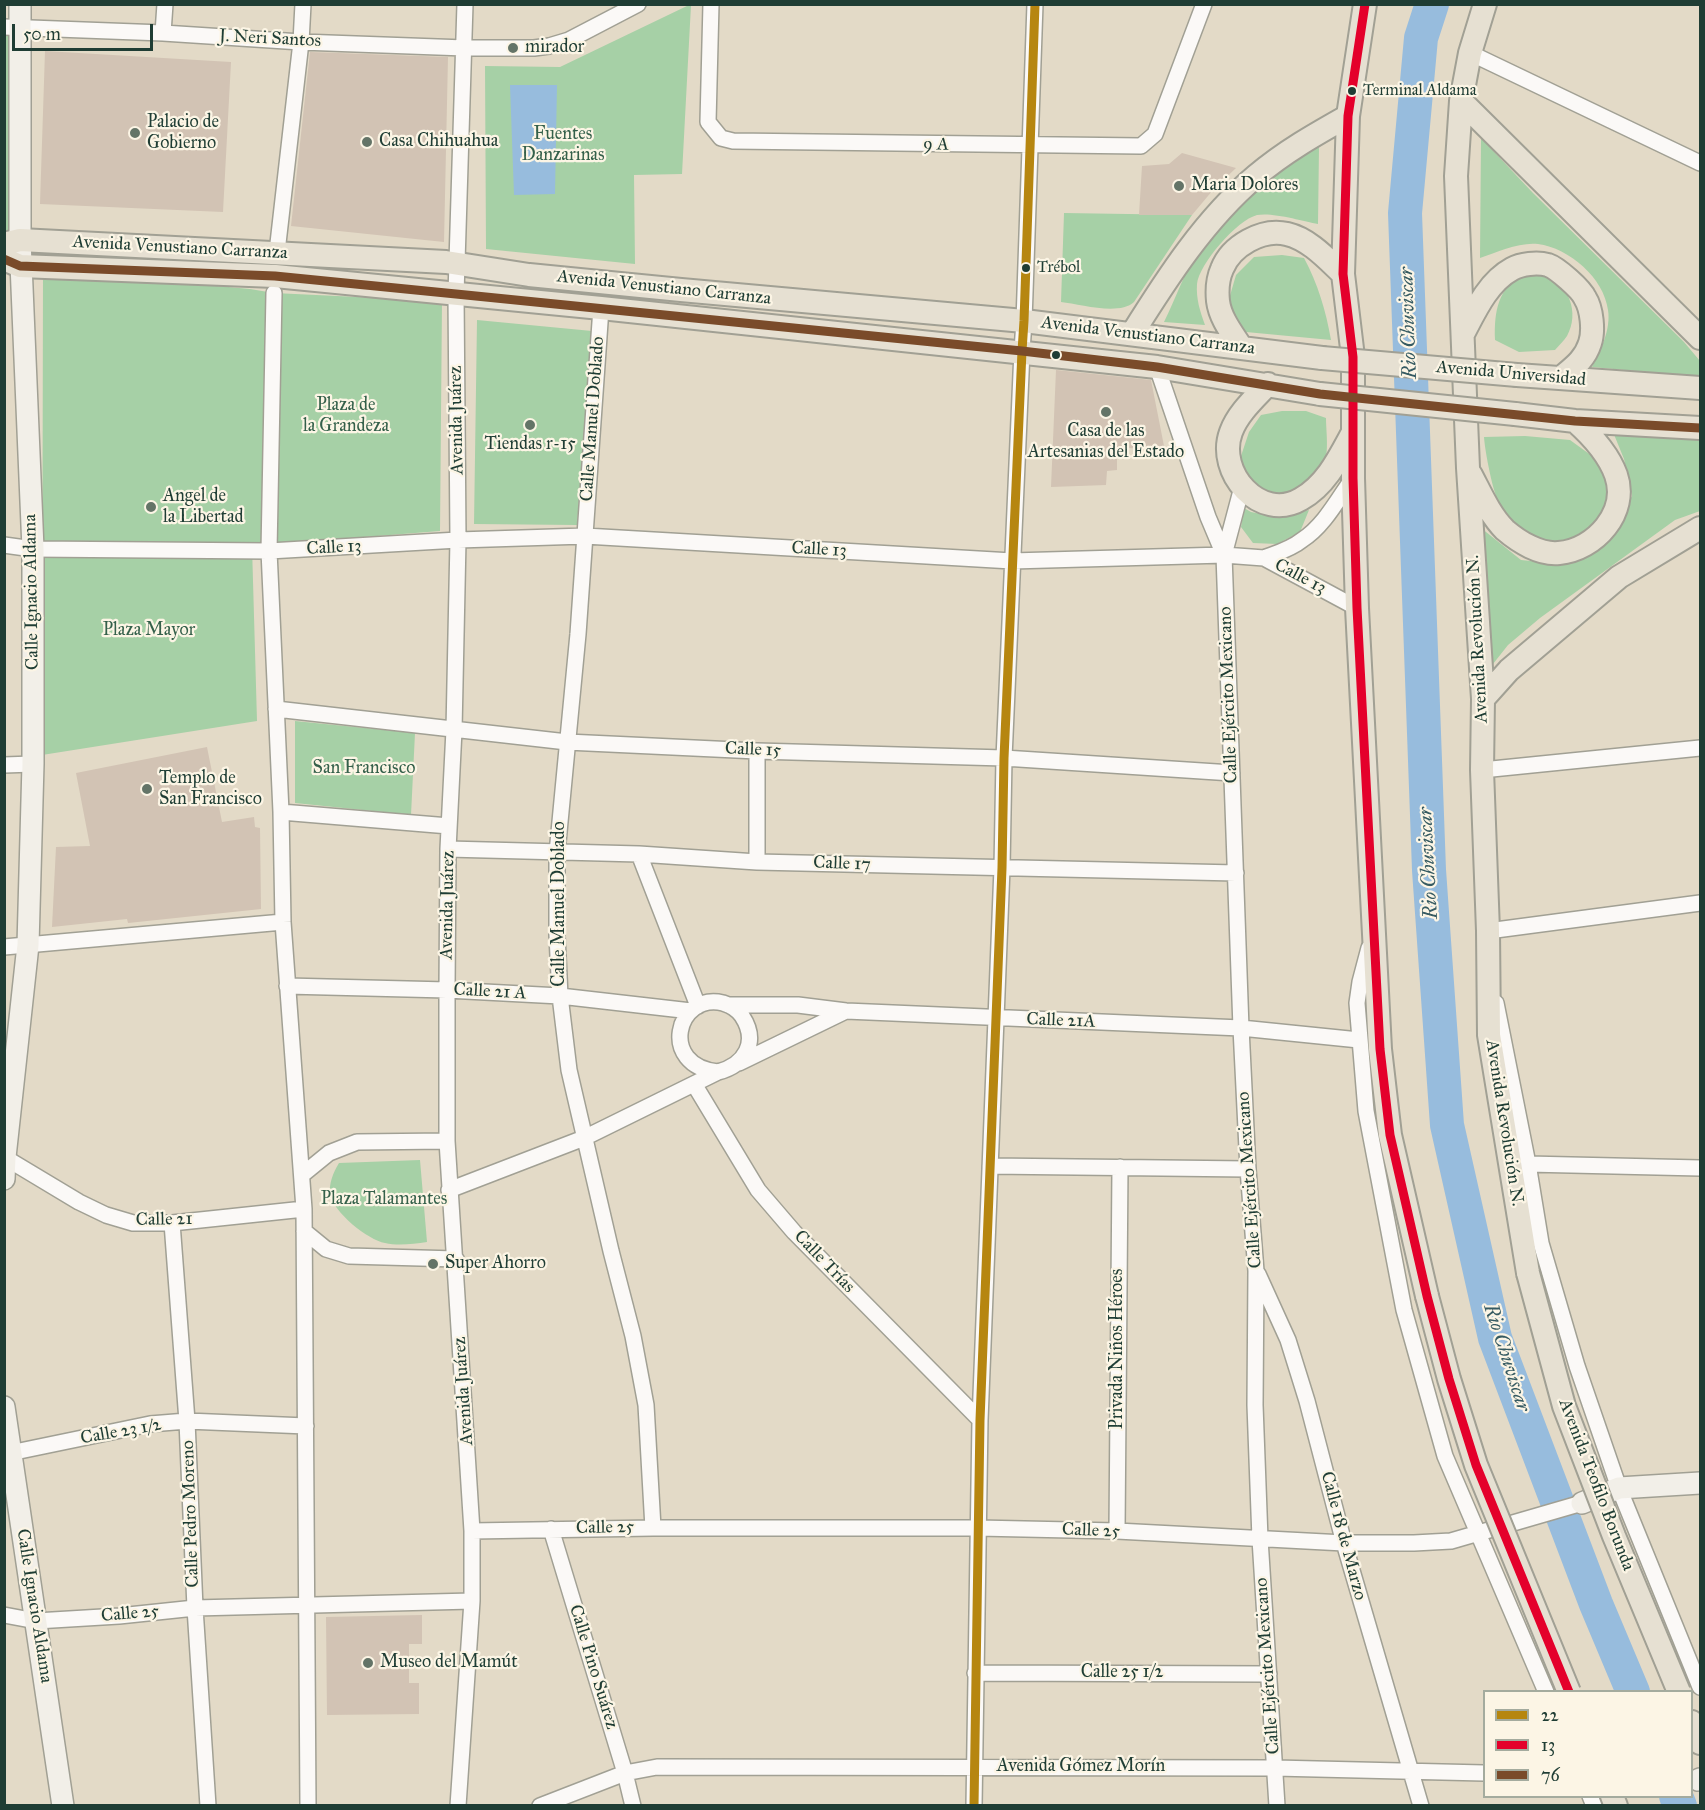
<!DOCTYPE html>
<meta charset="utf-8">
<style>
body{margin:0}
#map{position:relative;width:1705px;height:1810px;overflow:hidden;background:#e3dac7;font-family:"IM FELL Great Primer",serif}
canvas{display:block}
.frame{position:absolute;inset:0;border:6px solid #1f3d34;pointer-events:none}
.legend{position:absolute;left:1483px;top:1690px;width:210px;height:108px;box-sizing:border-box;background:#fcf5e5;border:2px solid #a4ab9e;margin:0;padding:8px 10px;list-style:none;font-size:18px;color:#1f3d34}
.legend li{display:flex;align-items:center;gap:12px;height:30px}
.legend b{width:30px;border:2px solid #a4ab9e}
.scale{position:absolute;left:12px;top:24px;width:141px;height:27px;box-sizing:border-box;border:3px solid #1f3d34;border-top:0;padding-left:8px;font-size:18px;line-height:21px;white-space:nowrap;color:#1f3d34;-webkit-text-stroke:4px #fcf5e5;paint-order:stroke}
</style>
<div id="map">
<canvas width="1705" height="1810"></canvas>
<div class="frame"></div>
<ul class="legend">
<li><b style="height:8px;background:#b68610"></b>22</li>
<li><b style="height:8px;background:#e4002b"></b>13</li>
<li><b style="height:8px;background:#7a4b2a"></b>76</li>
</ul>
<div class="scale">50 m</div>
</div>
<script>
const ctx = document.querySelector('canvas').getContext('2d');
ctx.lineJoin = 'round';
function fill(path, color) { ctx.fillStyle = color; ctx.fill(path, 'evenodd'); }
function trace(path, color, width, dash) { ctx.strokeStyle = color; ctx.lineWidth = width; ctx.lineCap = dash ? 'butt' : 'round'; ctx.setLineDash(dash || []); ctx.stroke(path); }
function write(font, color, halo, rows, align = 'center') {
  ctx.font = font + ' "IM FELL Great Primer",serif'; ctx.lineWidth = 4.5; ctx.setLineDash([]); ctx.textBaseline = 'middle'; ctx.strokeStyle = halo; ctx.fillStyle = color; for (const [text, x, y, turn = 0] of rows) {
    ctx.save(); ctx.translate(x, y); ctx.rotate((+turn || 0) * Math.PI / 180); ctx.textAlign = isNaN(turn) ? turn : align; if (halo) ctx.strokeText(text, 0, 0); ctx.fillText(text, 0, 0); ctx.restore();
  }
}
fill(new Path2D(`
 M689 5H691L682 174 634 175 635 264 486 249 485 66 560 67Z
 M5 27H21L20 240 5 244Z
 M1481 138 1533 193 1684 342 1700 361V377L1592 367C1601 350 1611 329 1608 310 1604 278 1569 248 1538 244 1519 242 1498 252 1480 258Z
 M1319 147 1318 224C1303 221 1272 212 1257 215 1237 220 1199 264 1197 284 1196 299 1200 311 1205 325L1164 322C1175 300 1185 271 1198 251 1225 212 1275 164 1319 147Z
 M1064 213 1192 215 1134 302C1119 316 1080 304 1061 302Z
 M1282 255 1304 258C1318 284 1326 311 1331 340L1246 332 1232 315 1229 299 1236 275 1254 257Z
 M43 270 250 289 274 293 442 301 440 531 252 546 257 721 42 755Z
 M1525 273C1531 273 1538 273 1544 275 1569 283 1580 313 1567 336 1564 341 1559 345 1555 350L1519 352 1495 340C1494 311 1498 287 1525 273Z
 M477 320 592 331 577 525 474 524Z
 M1282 411H1306L1326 418C1326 433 1330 455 1322 469 1311 488 1279 507 1259 490 1249 482 1244 471 1240 459L1249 432 1261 415Z
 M1613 432 1700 439V511L1675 520 1540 618 1508 645 1493 664 1481 528 1521 560 1550 563 1614 531 1632 496 1624 459Z
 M1525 436 1570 440 1599 461 1610 491 1598 524C1584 533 1559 546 1541 542 1528 539 1507 518 1500 506 1493 493 1485 452 1484 437Z
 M1244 508 1251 512 1282 518 1309 510 1300 532 1277 544 1253 543 1241 527Z
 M295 721 415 733 411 815 295 803Z
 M420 1160 427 1242C413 1244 398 1246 385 1243 368 1240 333 1212 330 1194 329 1183 333 1173 339 1163Z`), '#a6d0a6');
fill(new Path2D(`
 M510 85H557L555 194 514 195Z`), '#97bcdd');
trace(new Path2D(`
 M1432 4 1421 38 1405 213 1429 870 1447 1125 1495 1338 1596 1604 1633 1692
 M1676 1796 1680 1806`), '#97bcdd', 34);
fill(new Path2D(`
 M45 51 231 62 223 212 40 204Z
 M310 52 448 57 444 242 291 226Z
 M1182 153 1236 168 1213 190 1192 215H1139L1142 166 1169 164Z
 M1056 370 1151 380 1165 451 1117 447V470L1107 471 1106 485 1051 487Z
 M207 747 222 822 254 817 255 827 260 828 261 909 128 923 127 919 52 927 56 847 90 846 76 773Z
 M422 1615V1644H409V1683H419V1714L327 1715 326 1617Z`), '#d2c3b4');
const street = new Path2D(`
 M711 4 708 122 721 138 733 141 1141 146 1155 134 1204 4
 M4 27 163 33 301 42 465 48H534L549 46 569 40 638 4
 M163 33 165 4
 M1470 53 1700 163
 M277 252 301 42 303 4
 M274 293 269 551 281 812 283 922 304 1209 308 1806
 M601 308 578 634 557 853V936L560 996 569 1070 611 1251 633 1336 646 1405 653 1528
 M1157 367 1208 517 1224 555
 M1242 487 1224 555 1241 1028 1248 1169 1256 1271 1255 1405 1260 1539 1277 1806
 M4 545 33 549 269 551 458 540 585 536 1012 561 1224 555 1264 558 1357 608
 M1264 558C1277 553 1291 549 1302 540 1324 526 1338 499 1353 478
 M276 709 567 742 757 751 1004 758 1232 773
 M4 765 33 764
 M1482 770 1700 748
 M281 812 449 826
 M448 849 639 854 757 862 1236 873
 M639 854 698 1006
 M757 862V751
 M1488 931 1700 903
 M4 947 283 922
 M1369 948 1360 982 1357 1003 1366 1111 1404 1310 1445 1456 1546 1692
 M287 986 447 990 560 996 691 1011
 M1496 1003 1528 1164 1541 1243 1577 1366 1619 1488 1700 1687
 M728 1005H798L846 1011 1241 1028 1359 1040
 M739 1063 846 1011
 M694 1084 758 1190 794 1232 980 1420
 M4 1157 79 1202 106 1215 133 1223H172L304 1209
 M1528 1164 1700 1168
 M990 1166 1248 1169
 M302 1175 329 1153 357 1142 447 1141
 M449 1190 584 1138 718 1072C745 1065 759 1042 742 1016 738 1010 730 1005 723 1003 676 992 658 1066 718 1072
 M172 1223 187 1421 195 1608 208 1806
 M304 1231 326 1249 349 1256 456 1259
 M1258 1274 1288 1340 1307 1401 1344 1543 1421 1806
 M10 1453 150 1424 187 1421 306 1426
 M551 1529 625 1773 633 1806
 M472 1531 653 1528H978L1117 1531 1344 1543H1414L1451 1541 1582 1503
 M1117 1531 1120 1167
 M4 1615 36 1621 119 1616 195 1608 472 1601
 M975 1673 1269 1674
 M1590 1796 1594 1806
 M458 1806 472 1601V1531L447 1141V990L448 849 454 730 458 540 456 294 465 4
 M540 1806 625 1773 657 1767 1275 1768 1484 1773
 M974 1806 980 1420 1002 868 1004 758 1022 351 1024 321 1035 4`);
const secondary = new Path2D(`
 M4 1179 5 1157 28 945 33 764V549L20 240V4
 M4 1407 63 1806
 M1582 1503 1619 1488 1700 1483
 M1698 1780 1700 1779`);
const primary = new Path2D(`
 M1365 4 1348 116 1343 274 1353 357V478L1357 608 1380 1049 1390 1135 1427 1296
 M1485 4 1470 53 1461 101 1456 176 1468 468 1483 699 1482 770 1488 931 1489 1035 1528 1273
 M1461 101 1700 338
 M4 244 20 240 446 262 529 275 681 290 1024 321 1322 358
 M4 259 20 266 275 276 601 308 1157 367 1320 394
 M1132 334C1167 278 1205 219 1256 176 1284 152 1316 134 1348 116
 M1463 334C1475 311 1488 282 1512 269 1521 264 1537 262 1548 265 1557 268 1581 289 1585 298 1592 309 1594 331 1590 343 1585 359 1574 367 1562 377
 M1241 347C1232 333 1220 318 1218 301 1217 291 1218 278 1222 269 1231 246 1262 228 1287 234 1309 239 1327 259 1343 274
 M1517 375 1700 388
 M1268 384C1255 398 1238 413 1231 432 1216 472 1260 523 1301 499 1326 485 1339 458 1352 434
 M1515 414 1575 421 1700 428
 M1471 475C1481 494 1490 515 1505 530 1519 542 1540 555 1559 553 1595 550 1629 512 1616 475 1608 453 1592 436 1575 421
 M1483 699 1509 670 1619 577 1700 528
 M1692 1722 1700 1743
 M1612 1796 1616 1806`);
trace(street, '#a1a094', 18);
trace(secondary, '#a1a094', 24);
trace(primary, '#a1a094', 26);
trace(street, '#fbf9f7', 15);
trace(secondary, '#f2efe8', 21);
trace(primary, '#e6e0d2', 22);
const primaryBridge = new Path2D(`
 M1322 358 1517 375
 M1320 394 1515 414
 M1528 1273 1564 1406 1614 1536 1679 1692
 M1427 1296 1449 1379 1476 1465 1569 1692`);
trace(primaryBridge, '#a1a094', 26, []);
trace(primaryBridge, '#e6e0d2', 22);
trace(new Path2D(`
 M974 1806 980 1420 1002 868 1004 758 1022 351 1024 321 1035 4`), '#b68610', 9);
trace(new Path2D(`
 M1365 4 1348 116 1343 274 1353 357V478L1357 608 1380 1049 1390 1135 1427 1296 1449 1379 1476 1465 1569 1692`), '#e4002b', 9);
trace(new Path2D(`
 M4 259 20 266 275 276 456 294 1022 351 1157 367 1320 394 1575 421 1700 428`), '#7a4b2a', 9);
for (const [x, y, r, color] of [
 [513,48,6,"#647467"],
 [1352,91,5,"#1f3d34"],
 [135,133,6,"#647467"],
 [367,142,6,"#647467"],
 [1179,186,6,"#647467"],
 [1026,268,5,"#1f3d34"],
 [1056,355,5,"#1f3d34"],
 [1106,412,6,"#647467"],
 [530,425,6,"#647467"],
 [151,507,6,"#647467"],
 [147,789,6,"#647467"],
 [433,1264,6,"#647467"],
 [368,1663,6,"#647467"]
]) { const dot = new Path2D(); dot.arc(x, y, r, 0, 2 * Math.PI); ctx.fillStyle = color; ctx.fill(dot); trace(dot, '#fcf5e5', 2); }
write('16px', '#1f3d34', '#fcf5e5', [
 ["Terminal Aldama",1363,91],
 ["Trébol",1037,268]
], 'left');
write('18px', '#1f3d34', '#fcf5e5', [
 ["J. Neri Santos",270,39,3],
 ["9 A",936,145,1],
 ["Avenida Venustiano Carranza",180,248,3],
 ["Avenida Venustiano Carranza",664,288,6],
 ["Avenida Venustiano Carranza",1148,336,7],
 ["Avenida Universidad",1511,374,5],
 ["Calle Manuel Doblado",593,419,-86],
 ["Avenida Juárez",457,420,-91],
 ["Calle 13",334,548,-3],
 ["Calle 13",819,550,3],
 ["Calle 13",1300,577,28],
 ["Calle Ignacio Aldama",32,592,-91],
 ["Avenida Revolución N.",1478,639,-93],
 ["Calle Ejército Mexicano",1229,695,-92],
 ["Calle 15",753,750,2],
 ["Calle 17",842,864,2],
 ["Calle Manuel Doblado",560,904,-90],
 ["Avenida Juárez",448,905,-89],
 ["Calle 21 A",490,992,3],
 ["Calle 21A",1061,1021,2],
 ["Avenida Revolución N.",1504,1123,81],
 ["Calle Ejército Mexicano",1250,1180,-94],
 ["Calle 21",164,1220,-1],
 ["Calle Trías",824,1262,46],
 ["Privada Niños Héroes",1118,1349,-90],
 ["Avenida Juárez",464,1391,-94],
 ["Calle 23 1/2",121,1432,-10],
 ["Avenida Teofilo Borunda",1596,1485,69],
 ["Calle Pedro Moreno",191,1514,-92],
 ["Calle 25",605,1528,-1],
 ["Calle 25",1091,1531,2],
 ["Calle 18 de Marzo",1343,1536,75],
 ["Calle Ignacio Aldama",34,1606,81],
 ["Calle 25",130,1614,-5],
 ["Calle Ejército Mexicano",1268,1666,-94],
 ["Calle Pino Suárez",593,1667,73],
 ["Calle 25 1/2",1122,1673],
 ["Avenida Gómez Morín",1081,1767]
]);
write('18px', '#1f3d34', '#fcf5e5', [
 ["mirador",525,48],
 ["Palacio de",147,123],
 ["Gobierno",147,144],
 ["Casa Chihuahua",379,142],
 ["Maria Dolores",1191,186],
 ["Casa de las",1106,432,"center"],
 ["Artesanias del Estado",1106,453,"center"],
 ["Tiendas r-15",530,445,"center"],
 ["Angel de",163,497],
 ["la Libertad",163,518],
 ["Templo de",159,779],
 ["San Francisco",159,800],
 ["Super Ahorro",445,1264],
 ["Museo del Mamút",380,1663]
], 'left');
write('18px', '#34604a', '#fcf5e5', [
 ["Fuentes",563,135],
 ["Danzarinas",563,156],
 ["Plaza de",346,406],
 ["la Grandeza",346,427],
 ["Plaza Mayor",149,631],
 ["San Francisco",364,769],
 ["Plaza Talamantes",384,1200]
]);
write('italic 20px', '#355a61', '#fcf5e5', [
 ["Rio Chuviscar",1409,323,-92],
 ["Rio Chuviscar",1429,863,-93],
 ["Rio Chuviscar",1506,1358,72]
]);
</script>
